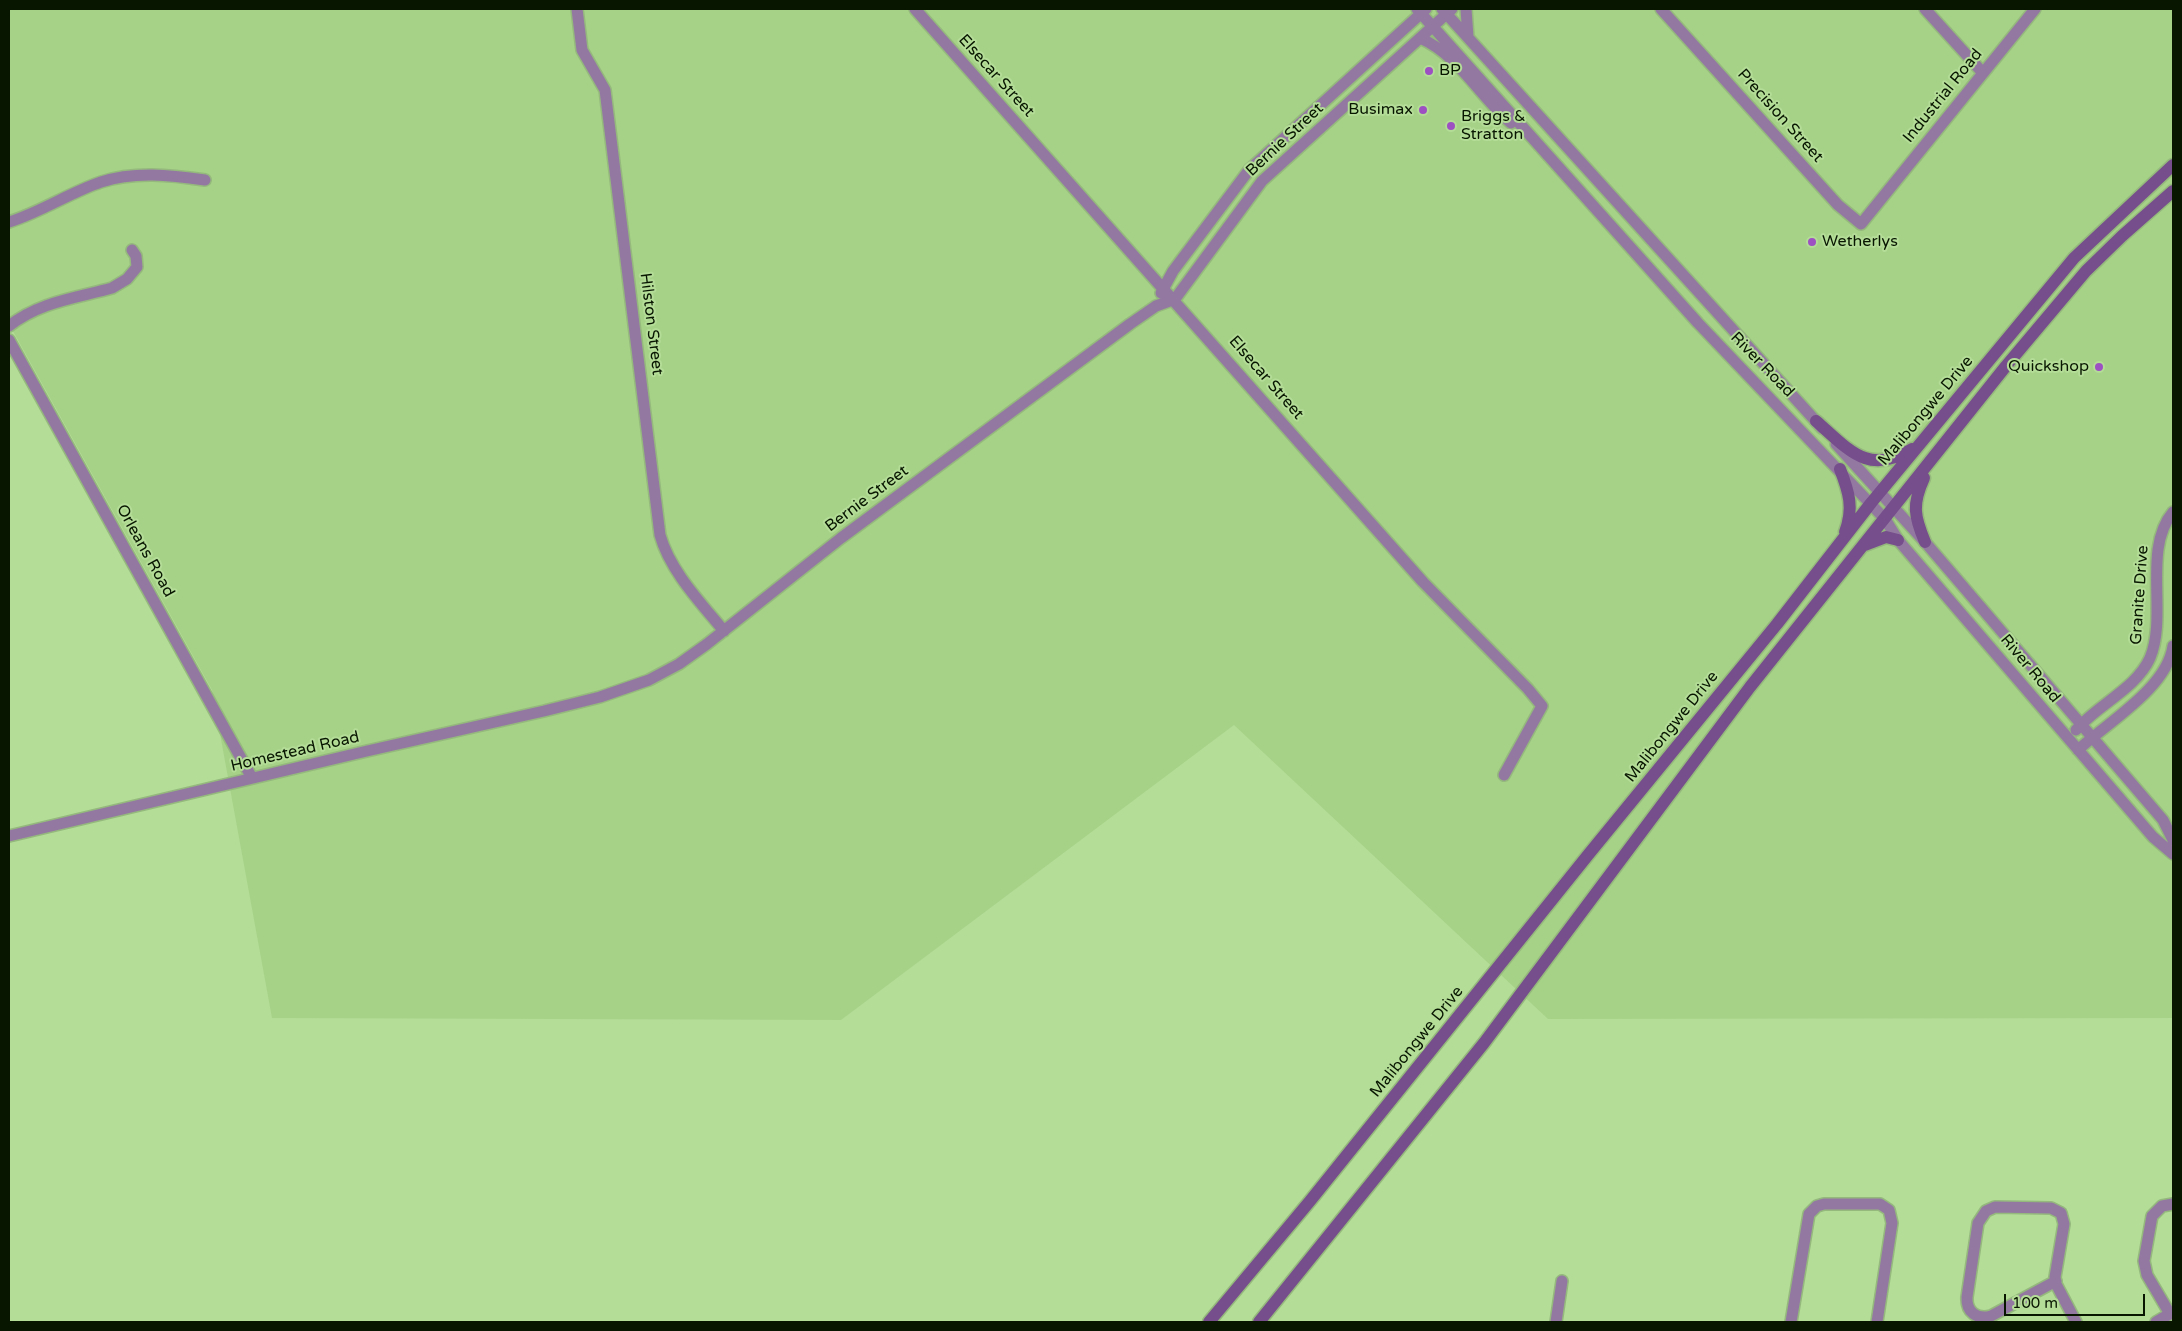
<!DOCTYPE html>
<style>
body{margin:0}
#map{position:relative;width:2182px;height:1331px;overflow:hidden;background:#b4dd98;font-family:"Varela Round",sans-serif}
canvas{display:block}
.frame{position:absolute;inset:0;border:10px solid #081600;pointer-events:none}
.scale{position:absolute;left:2004px;top:1294px;width:141px;height:22px;box-sizing:border-box;border:2px solid #081600;border-top:0;padding-left:6px;font-size:15px;line-height:18px;white-space:nowrap;color:#081600;-webkit-text-stroke:4px #b4dd98;paint-order:stroke}
</style>
<div id="map">
<canvas width="2182" height="1331"></canvas>
<div class="frame"></div>
<div class="scale">100 m</div>
</div>
<script>
const ctx = document.querySelector('canvas').getContext('2d');
ctx.lineJoin = 'round';
function fill(path, color) { ctx.fillStyle = color; ctx.fill(path, 'evenodd'); }
function trace(path, color, width, dash) { ctx.strokeStyle = color; ctx.lineWidth = width; ctx.lineCap = dash ? 'butt' : 'round'; ctx.setLineDash(dash || []); ctx.stroke(path); }
function write(font, color, halo, rows, align = 'center') {
  ctx.font = font + ' "Varela Round",sans-serif'; ctx.lineWidth = 4; ctx.setLineDash([]); ctx.textBaseline = 'middle'; ctx.strokeStyle = halo; ctx.fillStyle = color; for (const [text, x, y, turn = 0] of rows) {
    ctx.save(); ctx.translate(x, y); ctx.rotate((+turn || 0) * Math.PI / 180); ctx.textAlign = isNaN(turn) ? turn : align; if (halo) ctx.strokeText(text, 0, 0); ctx.fillText(text, 0, 0); ctx.restore();
  }
}
fill(new Path2D(`
 M9 9H2173V1018L1548 1019 1234 725 841 1020 272 1018 212 690 9 324Z`), '#a6d287');
const street = new Path2D(`
 M577 9 582 50 605 90 660 535C670 571 701 603 724 631
 M915 9 1423 582 1528 689 1542 706 1504 775
 M1417 9 1698 323 1885 519 1898 540 2153 837 2173 854
 M1442 9 1822 428
 M1466 9 1468 37
 M1661 9 1838 205 1861 224 2035 9
 M1925 9 1983 73
 M1420 38C1459 55 1479 96 1511 123
 M9 222C41 212 69 193 101 182 134 171 171 175 205 180
 M1161 293 1173 271 1249 170 1426 9
 M9 326C39 302 76 298 112 288L127 279 137 267 136 256 132 250
 M9 340 252 778
 M1836 444 1925 542 2163 820 2173 840
 M2076 730C2097 705 2136 689 2150 658 2168 615 2142 549 2173 512
 M2078 750C2108 722 2167 688 2173 646
 M9 836 367 751 544 711 600 697 649 680 679 664 707 644 841 538 1130 324 1156 306 1175 299 1262 181 1452 9
 M2056 1281 1991 1316C1977 1320 1966 1312 1967 1297L1978 1223 1986 1211 1995 1207 2051 1208 2061 1213 2064 1224 2055 1277 2056 1284 2076 1322
 M2170 1314 2147 1275 2144 1261 2152 1216 2162 1206 2173 1204
 M1556 1322 1562 1281
 M1791 1322 1809 1214 1817 1206 1824 1204H1880L1889 1210 1892 1223 1877 1322
 M2156 1322 2173 1312`);
const secondary = new Path2D(`
 M1816 421C1849 450 1868 476 1912 449
 M1840 469C1849 492 1854 508 1845 532
 M1924 478C1912 504 1914 516 1925 542
 M1865 545 1886 537 1898 540
 M1209 1322 1310 1201 1588 855 1777 624 1871 503 2074 258 2173 165
 M1259 1322 1484 1043 1750 687 2006 366 2086 271 2122 236 2173 191`);
trace(street, '#95b97d', 14);
trace(secondary, '#95b97d', 15);
trace(street, '#9379a2', 11);
trace(secondary, '#764e8b', 12);
for (const [x, y, r, color] of [
 [1429,71,5,"#9c50c1"],
 [1423,110,5,"#9c50c1"],
 [1451,126,5,"#9c50c1"],
 [1812,242,5,"#9c50c1"],
 [2099,367,5,"#9c50c1"]
]) { const dot = new Path2D(); dot.arc(x, y, r, 0, 2 * Math.PI); ctx.fillStyle = color; ctx.fill(dot); trace(dot, '#b4dd98', 2); }
write('16px', '#081600', '#b4dd98', [
 ["BP",1439,71],
 ["Busimax",1413,110,"right"],
 ["Briggs &",1461,117],
 ["Stratton",1461,135],
 ["Wetherlys",1822,242],
 ["Quickshop",2089,367,"right"]
], 'left');
write('16px', '#081600', '#b4dd98', [
 ["Elsecar Street",996,76,48],
 ["Industrial Road",1943,96,-51],
 ["Precision Street",1780,116,48],
 ["Bernie Street",1285,140,-43],
 ["Hilston Street",651,324,83],
 ["River Road",1762,365,46],
 ["Elsecar Street",1266,378,49],
 ["Malibongwe Drive",1926,411,-50],
 ["Bernie Street",867,499,-37],
 ["Orleans Road",145,551,61],
 ["Granite Drive",2140,595,-86],
 ["River Road",2030,669,50],
 ["Malibongwe Drive",1672,727,-51],
 ["Homestead Road",295,752,-13],
 ["Malibongwe Drive",1417,1042,-51]
]);
</script>
